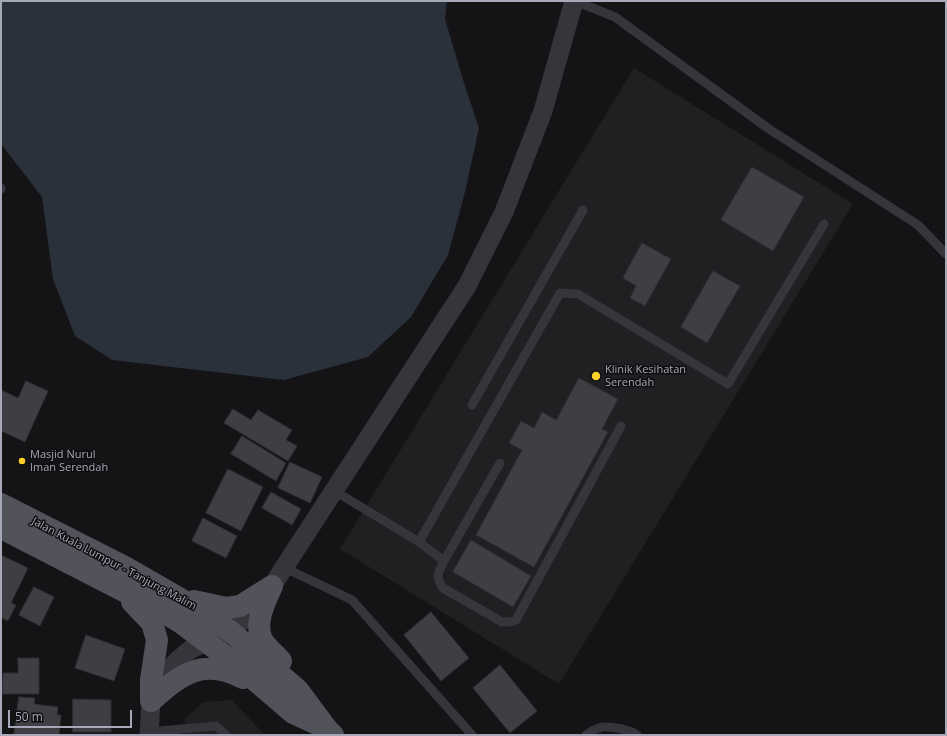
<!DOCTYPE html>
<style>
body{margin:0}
#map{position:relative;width:947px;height:736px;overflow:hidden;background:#141416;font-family:"Open Sans",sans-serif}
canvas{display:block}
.frame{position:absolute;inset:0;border:2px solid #a5a8b7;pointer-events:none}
.scale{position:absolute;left:8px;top:710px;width:124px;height:18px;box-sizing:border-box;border:2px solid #a5a8b7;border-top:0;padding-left:5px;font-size:12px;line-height:14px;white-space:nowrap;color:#a5a8b7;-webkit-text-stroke:3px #0f0f11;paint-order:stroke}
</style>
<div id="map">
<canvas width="947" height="736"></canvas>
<div class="frame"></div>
<div class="scale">50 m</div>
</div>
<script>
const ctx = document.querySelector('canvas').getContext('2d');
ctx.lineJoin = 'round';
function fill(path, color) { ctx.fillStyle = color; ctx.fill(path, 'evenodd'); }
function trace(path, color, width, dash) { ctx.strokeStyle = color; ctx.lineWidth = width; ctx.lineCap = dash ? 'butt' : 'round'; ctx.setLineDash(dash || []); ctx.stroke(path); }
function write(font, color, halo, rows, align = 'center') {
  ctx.font = font + ' "Open Sans",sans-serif'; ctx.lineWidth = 3; ctx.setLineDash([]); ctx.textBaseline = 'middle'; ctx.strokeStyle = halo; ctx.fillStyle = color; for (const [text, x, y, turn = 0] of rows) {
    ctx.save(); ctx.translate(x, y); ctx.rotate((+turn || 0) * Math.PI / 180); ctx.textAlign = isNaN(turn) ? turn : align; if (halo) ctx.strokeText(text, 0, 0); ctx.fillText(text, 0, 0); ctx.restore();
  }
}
fill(new Path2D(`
 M634 68 853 204 559 684 340 549Z
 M232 700 265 735H186L185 719 203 702Z`), '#202023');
fill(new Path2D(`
 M1 1H447L445 19 464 83 479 128 465 192 448 255 411 317 368 357 284 380 112 360 75 336 53 279 42 197 1 144Z`), '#2a313a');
const building = new Path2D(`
 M752 167 804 197 773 251 721 220Z
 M642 243 671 259 645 306 630 298 636 286 623 278Z
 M713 271 740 286 707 343 681 327Z
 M579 378 618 399 602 429 608 432 534 567 476 535 522 450 509 443 521 421 534 428 542 412 556 420Z
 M26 381 48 391 25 442 1 431V390L18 398Z
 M233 409 251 420 258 410 292 430 286 440 297 446 288 461 224 423Z
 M242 436 286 463 276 481 231 454Z
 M290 462 322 477 310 503 278 488Z
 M228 469 263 487 241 531 206 513Z
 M271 492 301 509 292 525 262 508Z
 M203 518 237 536 226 558 192 541Z
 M471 540 531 576 513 607 453 572Z
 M1 555 28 568 11 603 16 605 8 621 1 618Z
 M34 587 54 597 40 626 19 615Z
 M431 612 469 658 441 681 404 635Z
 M86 635 125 649 114 681 75 668Z
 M18 658H39V694H2L3 673H18Z
 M500 665 537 711 510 733 473 688Z
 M19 697 35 698 34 704 58 707 57 715H61L59 735H14Z
 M73 699 111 700V732H73Z`);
fill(building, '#3e3e43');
trace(building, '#2f2e32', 1);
trace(new Path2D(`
 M575 1 615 17 769 129 918 225 946 254
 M1 188V189
 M472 405 583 210
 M500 463 444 561C438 573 435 576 443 588L502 622H510L516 620 621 426
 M333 490 419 542 444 561
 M419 542 560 293 578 294 728 384 824 224
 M283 567 352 600 472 735
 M149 732 216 726 226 735
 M586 735C599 725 606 726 622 729 627 731 632 731 637 735`), '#35353b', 9);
trace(new Path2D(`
 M149 735 151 701 163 676 178 660 191 649 230 631 242 621 272 586 467 286 504 212 543 111 574 1`), '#35353b', 19);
trace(new Path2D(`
 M1 504 125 567 179 598 230 631 298 690 327 729 333 735
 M1 528 153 606 180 622 237 665 293 713 326 728
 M272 586C265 602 254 622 262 640 266 647 276 655 281 661
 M194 601 226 608 240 606 272 586
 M132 602 152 623 157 640 151 680V701
 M151 701C181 674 203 657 243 678`), '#51525a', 22);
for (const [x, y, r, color] of [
 [596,376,5,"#fbd027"],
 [22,461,4,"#fbd027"]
]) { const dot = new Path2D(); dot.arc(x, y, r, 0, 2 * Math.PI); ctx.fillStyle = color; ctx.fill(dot); trace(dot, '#0f0f11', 1.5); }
write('11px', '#a5a8b7', '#0f0f11', [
 ["Klinik Kesihatan",605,370],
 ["Serendah",605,383],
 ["Masjid Nurul",30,455],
 ["Iman Serendah",30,468]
], 'left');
write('11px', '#a5a8b7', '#0f0f11', [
 ["Jalan Kuala Lumpur - Tanjung Malim",114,564,28]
]);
</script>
